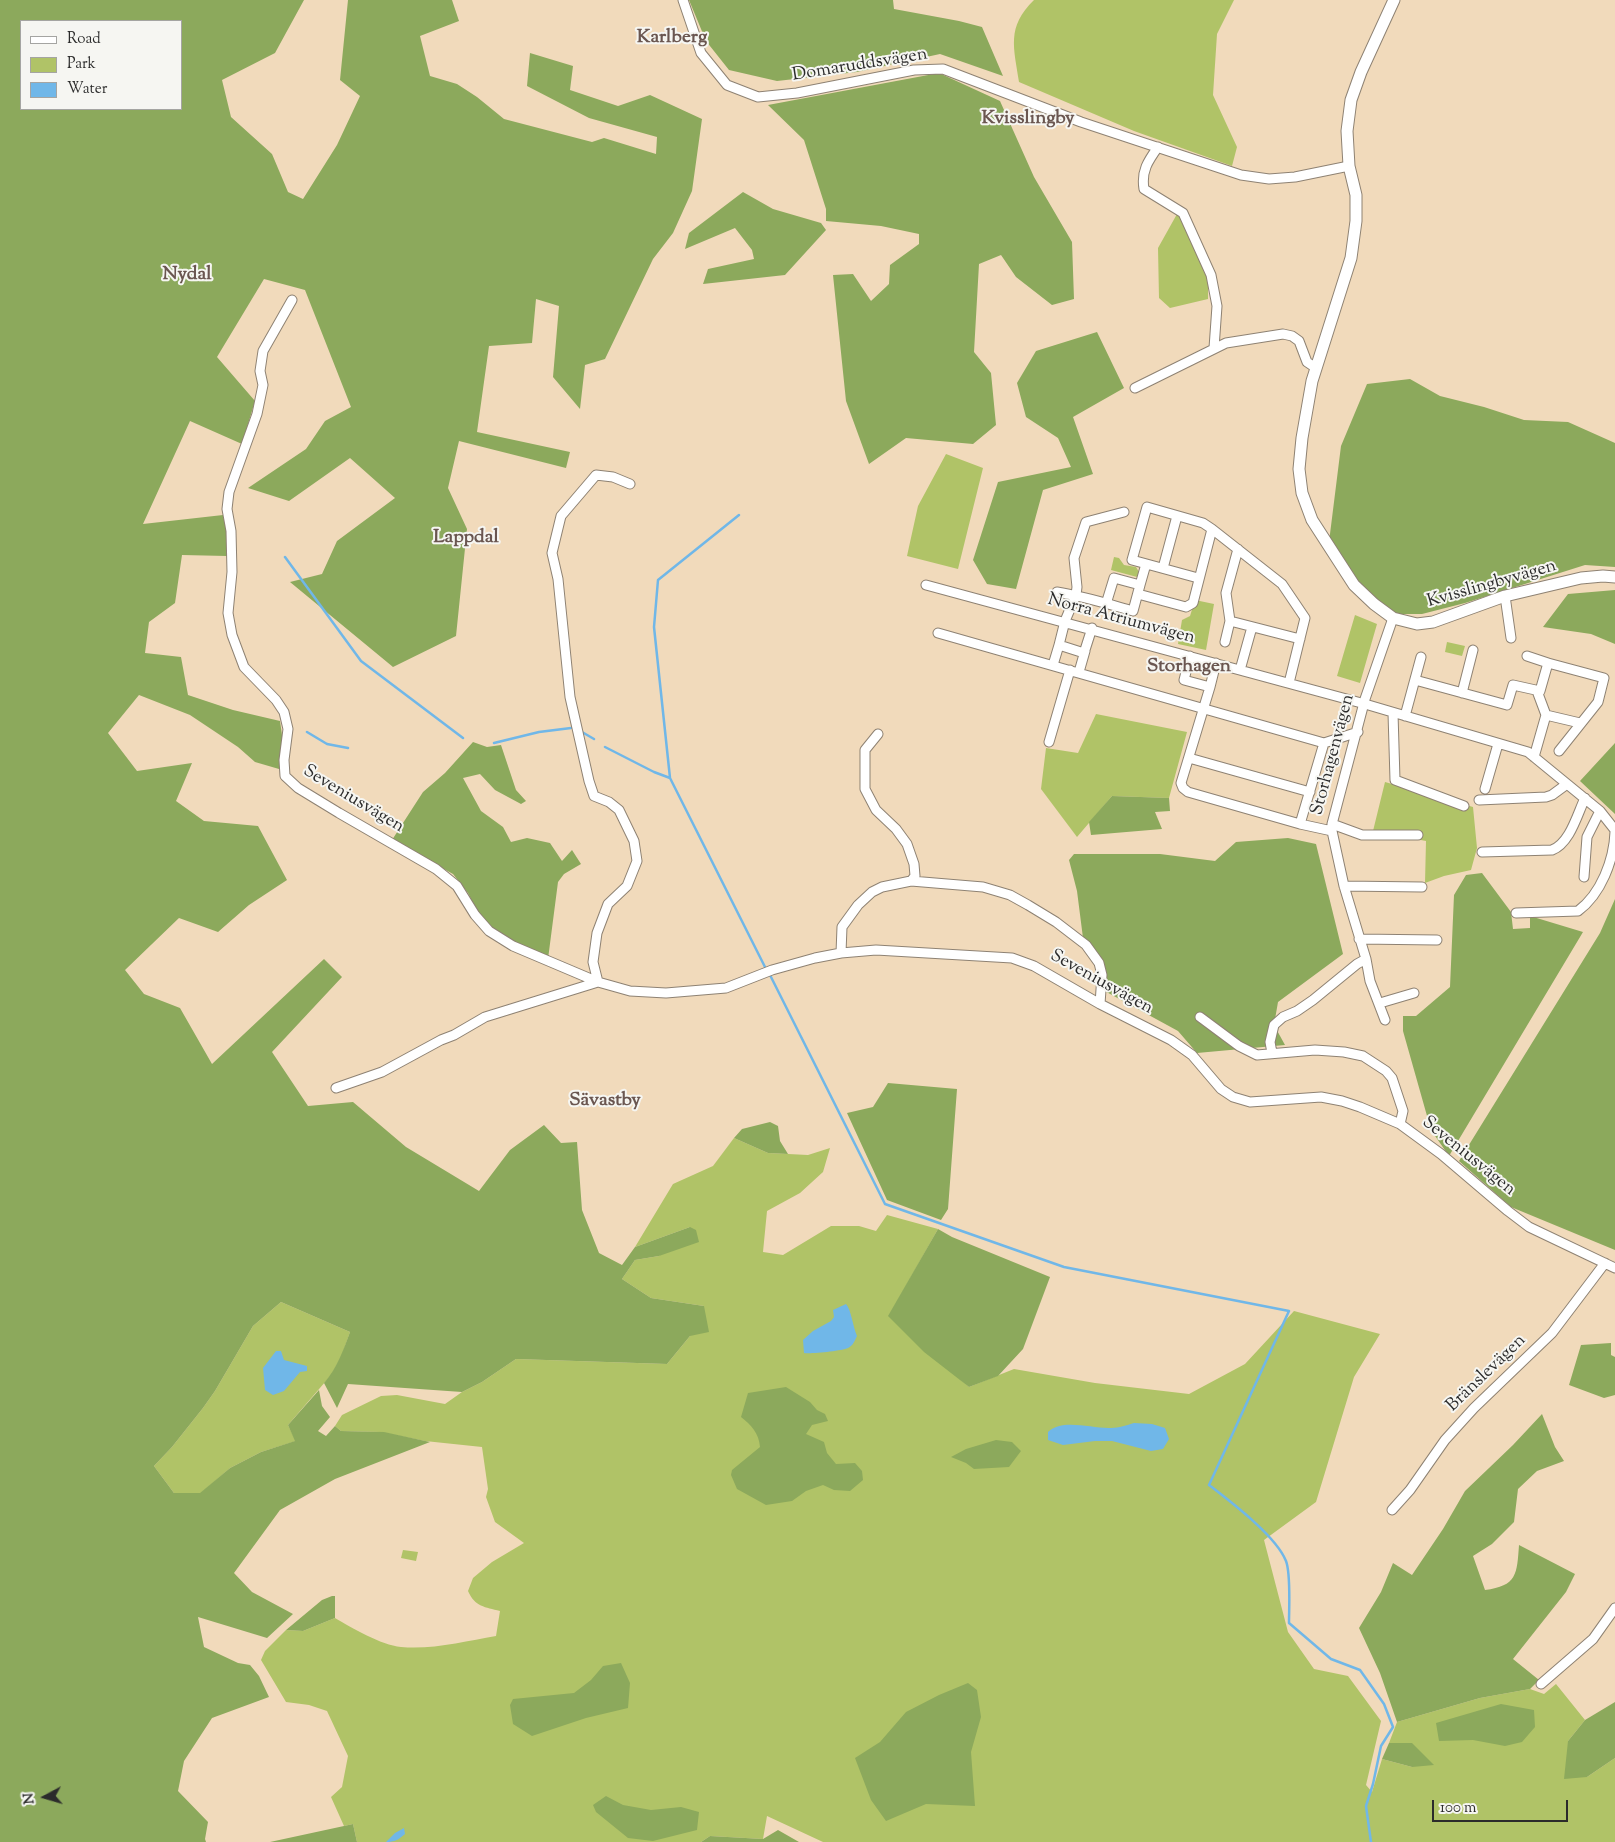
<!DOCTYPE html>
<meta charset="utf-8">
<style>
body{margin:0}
#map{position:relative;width:1615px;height:1842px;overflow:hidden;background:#f1dabb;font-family:"Sorts Mill Goudy",serif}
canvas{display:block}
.legend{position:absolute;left:20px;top:20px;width:162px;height:90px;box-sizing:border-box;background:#f6f6f2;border:1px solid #a5a5a2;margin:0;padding:6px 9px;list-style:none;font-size:15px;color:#2b2b2b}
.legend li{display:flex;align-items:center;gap:10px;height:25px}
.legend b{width:25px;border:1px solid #a5a5a2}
.north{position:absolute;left:20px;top:1772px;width:50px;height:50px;-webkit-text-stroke:4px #f6f6f2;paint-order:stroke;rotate:264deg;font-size:14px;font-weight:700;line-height:20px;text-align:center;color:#2b2b2b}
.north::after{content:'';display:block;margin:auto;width:18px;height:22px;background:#2b2b2b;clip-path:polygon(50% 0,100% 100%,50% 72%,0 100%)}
.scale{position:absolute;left:1432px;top:1800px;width:136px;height:22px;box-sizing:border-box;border:2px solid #2b2b2b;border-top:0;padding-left:6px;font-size:15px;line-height:18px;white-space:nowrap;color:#2b2b2b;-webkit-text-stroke:4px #f6f6f2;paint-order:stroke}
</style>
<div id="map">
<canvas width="1615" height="1842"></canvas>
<ul class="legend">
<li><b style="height:6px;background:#fff"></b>Road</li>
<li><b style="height:14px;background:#b0c367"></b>Park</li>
<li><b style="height:14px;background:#70b7e8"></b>Water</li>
</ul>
<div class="north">N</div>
<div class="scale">100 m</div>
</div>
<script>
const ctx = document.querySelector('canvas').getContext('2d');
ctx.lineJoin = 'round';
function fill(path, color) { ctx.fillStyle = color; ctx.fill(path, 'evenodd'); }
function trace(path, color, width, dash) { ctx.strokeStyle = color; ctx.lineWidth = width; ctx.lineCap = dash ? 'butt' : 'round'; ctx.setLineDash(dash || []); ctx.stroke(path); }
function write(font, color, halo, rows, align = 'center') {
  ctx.font = font + ' "Sorts Mill Goudy",serif'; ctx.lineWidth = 4; ctx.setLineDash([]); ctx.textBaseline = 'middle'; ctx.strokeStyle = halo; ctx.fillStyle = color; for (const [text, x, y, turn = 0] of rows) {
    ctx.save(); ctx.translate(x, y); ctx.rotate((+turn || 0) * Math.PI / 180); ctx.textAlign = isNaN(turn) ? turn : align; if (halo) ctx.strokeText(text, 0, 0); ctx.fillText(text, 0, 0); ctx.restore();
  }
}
fill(new Path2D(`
 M1034 0H1234L1217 34 1213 95 1237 147 1232 166 1134 131 1019 82C1014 48 1006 27 1034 0Z
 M1177 214 1183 219 1208 277V299L1170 308 1159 298 1158 248Z
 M946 454 983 468 958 569 907 556 918 506Z
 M1114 557 1119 558 1124 565 1136 567 1139 572 1137 577 1111 570Z
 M1195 600 1214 604 1206 650 1178 644 1182 620 1190 616Z
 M1355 615 1377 624 1360 683 1337 676Z
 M1447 642 1465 646 1462 656 1445 652Z
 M1096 714 1187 732 1169 798 1112 796 1077 837 1041 789 1046 748 1078 753Z
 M1385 782 1473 807 1477 848 1471 870 1444 876 1425 883 1426 841 1373 831Z
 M734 1138 768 1153 808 1155 830 1148 823 1172 800 1193 767 1211 763 1252 783 1255 831 1226H859L876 1231 887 1215 938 1229 889 1316 969 1387 1014 1369 1095 1383 1189 1394 1245 1364 1294 1311 1380 1334 1354 1377 1316 1502 1264 1540 1288 1632 1314 1669 1348 1676 1381 1721 1366 1785 1372 1792 1382 1759 1412 1767V1743H1389L1397 1722 1480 1698 1530 1689 1544 1694 1556 1684 1585 1720 1568 1741 1587 1777 1615 1758V1842H823L767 1816 763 1839 710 1836 701 1842H357L353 1824 344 1826 331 1797 342 1787 348 1756 327 1711 309 1705 286 1702 261 1660 265 1651 286 1630 303 1631 335 1618C352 1628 381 1645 401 1647 432 1650 466 1641 496 1636L500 1611C485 1607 475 1607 468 1591L473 1578 492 1562 524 1543 495 1522 486 1497 488 1489 482 1447 425 1441 380 1432 341 1431 335 1426 342 1415 381 1396 397 1395 445 1404 462 1392 482 1382 516 1359 667 1364 690 1336 704 1306 651 1298 622 1279 635 1260 659 1256 690 1227 635 1247 673 1184 713 1166Z
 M281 1302 350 1332 342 1355 332 1374 288 1425 296 1441 261 1452 230 1468 200 1494 174 1493 154 1466 172 1447 203 1408 215 1391 253 1326Z
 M403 1550 418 1552 416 1561 401 1558Z`), '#b0c367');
fill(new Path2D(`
 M0 0H304L275 53 222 80 231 117 272 154 288 192 303 199 337 145 360 96 340 80 348 0H452L459 21 420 36 430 76 457 84 477 97 504 119 592 142 604 138 656 154 657 137 589 118 527 86 530 53 573 66 570 90 618 106 650 95 702 119 692 191 673 233 653 259 605 359 585 365 580 409 553 377 559 306 536 299 532 343 489 346 477 432 570 452 566 468 459 441 448 488 467 529 456 636 393 667 290 582 322 574 337 541 395 498 350 458 289 501 248 488 306 449 325 421 351 407 305 290 264 279 217 357 255 401 242 444 190 421 143 524 223 515 227 534V556L182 555 175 603 149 622 145 653 181 657 188 695 233 710 280 721 283 742 279 769 255 762 238 747 190 715 139 695 108 733 137 771 192 763 176 801 204 821 258 826 287 880 249 905 218 932 179 918 125 970 144 994 180 1008 212 1064 324 959 342 977 272 1052 308 1106 353 1102 406 1147 479 1191 510 1150 544 1125 561 1143 577 1142 582 1210 599 1253 622 1265 635 1247 690 1227 696 1230 699 1242 659 1256 635 1260 622 1279 651 1298 704 1306 709 1332 690 1336 667 1364 516 1359 482 1382 462 1392 348 1384 337 1408 324 1383C337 1368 343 1351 350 1332L281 1302 253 1326 215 1391 203 1408 172 1447 154 1466 174 1493H200L230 1468 261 1452 295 1441 288 1425 319 1390 322 1406 330 1417 318 1431 326 1436 335 1426 341 1431 384 1432 430 1442 335 1479 280 1510 234 1573 252 1592 293 1614 267 1638 198 1617 204 1647 238 1663 250 1665 259 1676 269 1697 212 1718 184 1761 178 1791 208 1822 205 1839 206 1842H0ZM21 21H181V109H21Z
 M689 0H893L894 9 959 21 982 27 1003 76 940 54 857 72 777 81 729 70 706 41Z
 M939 73 1000 101 1034 177 1072 242 1074 299 1052 305 1016 277 1001 255 979 264 974 352 991 373 996 425 973 444 906 438 869 464 846 401 833 275 853 274 871 301 889 284 890 265 919 244V234L881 226 826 221V209L804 140 768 105Z
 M743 192 773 209 821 223 826 230 785 275 703 284 708 269 754 259 752 250 735 228 685 249 689 233Z
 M1097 332 1124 388 1073 417 1093 474 1043 490 1016 589 987 584 973 560 998 482 1071 467 1058 438 1026 417 1017 383 1036 351Z
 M1410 379 1440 396 1484 407 1524 420 1568 422 1615 443V567L1585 565 1465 603 1422 614H1388L1363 592 1329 542 1341 446 1367 384Z
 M1615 590V644L1591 634 1543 627 1568 594Z
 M473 742 487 747 501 745 516 790 526 801 521 804 495 790 480 774 463 778 481 811 503 827 511 842 527 838 550 843 562 861 572 850 581 864 564 874 558 882 548 959 501 937 479 915 468 893 453 874 392 840 423 792 445 773Z
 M1615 743V814L1580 781Z
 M1112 796 1169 798 1170 811 1155 812 1162 829 1091 835 1089 822Z
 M1288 838 1316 844 1343 954 1278 1002 1274 1025 1285 1045 1197 1053 1178 1031 1101 989 1097 969 1083 938 1077 891 1069 860 1074 854H1160L1215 861 1236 842Z
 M1482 873 1511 912 1513 929 1530 928V916L1583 932 1449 1156 1431 1130 1403 1031V1016H1416L1450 987 1454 895 1466 875Z
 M1615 899V1250L1511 1207 1459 1161 1600 933Z
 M888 1083 957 1089 948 1209 941 1220 887 1200 847 1113 873 1107Z
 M770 1122 778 1126 780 1141 788 1154 768 1153 734 1138 742 1129Z
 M938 1229 952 1237 1050 1277 1023 1349 998 1376 969 1387 924 1352 888 1316Z
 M1611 1343V1355L1615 1357V1395L1604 1398 1569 1385 1581 1345Z
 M786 1387 810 1402 817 1410 825 1414 828 1421 812 1425 806 1434 824 1442 827 1453 836 1464 855 1463 862 1471 863 1480 850 1491 834 1490 823 1485 806 1491 792 1501 766 1505 737 1489 731 1475 732 1470 760 1447C759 1433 751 1425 741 1417L748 1393Z
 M1542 1414 1555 1447 1564 1461 1537 1471 1518 1489 1514 1522 1492 1544 1473 1556 1485 1590C1517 1586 1517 1574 1519 1545L1575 1574 1566 1592 1513 1659 1539 1680 1530 1689 1480 1698 1397 1722 1380 1673 1359 1628 1381 1592 1393 1563 1412 1575 1443 1529 1465 1491 1513 1445Z
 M996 1440 1012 1442 1021 1451 1009 1467 974 1469 966 1463 951 1457 966 1449Z
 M332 1596H335V1618L303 1631 286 1630 322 1600Z
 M621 1663 630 1683 628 1708 586 1718 532 1736 513 1724 510 1705 513 1699 574 1693 591 1680 603 1666Z
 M968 1683 977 1690 981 1717 971 1752 975 1806 926 1804 886 1821 871 1800 855 1758 880 1742 906 1712 939 1695Z
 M1615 1702V1758L1587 1777 1564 1779 1568 1741 1585 1720Z
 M1501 1704 1534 1710 1535 1727 1522 1742 1505 1746 1473 1740 1439 1741 1436 1723Z
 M1389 1743H1412L1434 1765 1412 1767 1382 1759Z
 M606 1796 623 1805 651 1810 681 1807 699 1812 697 1830 653 1841 628 1838 596 1812 593 1805Z
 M353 1824 357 1842H270L344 1826Z
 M778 1830 799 1842H701L710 1836 763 1839Z`), '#8ca95c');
fill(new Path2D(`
 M846 1304C851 1309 853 1327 857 1336 855 1340 853 1346 848 1348 841 1351 812 1354 804 1353L803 1340 813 1331 831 1321 834 1317 833 1310Z
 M276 1351H281L284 1360 307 1366V1371L300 1372 284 1391 273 1395 265 1390 263 1368Z
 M1134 1423 1152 1424 1165 1428 1169 1439 1163 1449 1151 1451 1112 1441H1095L1063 1445 1048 1440V1432C1063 1418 1092 1429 1111 1428 1119 1428 1127 1425 1134 1423Z
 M404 1828 405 1834C398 1840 395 1842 386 1842L395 1833Z`), '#70b7e8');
trace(new Path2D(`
 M739 515 658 580 654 627 670 778 766 969
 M285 557 361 661 463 738
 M307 732 327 744 348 748
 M582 732 594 739
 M494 743 539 732 571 728
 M605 747 654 772 670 778
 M769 973 885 1204 1064 1267 1289 1311 1209 1485C1231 1502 1276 1536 1286 1561 1291 1574 1289 1608 1289 1623L1331 1659 1360 1670 1384 1704 1393 1727 1381 1746 1373 1784 1366 1806 1371 1842`), '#70b7e8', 2.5);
const minor = new Path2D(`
 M683 0 701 53 727 85 758 97 797 93 914 70 943 69 1081 122 1241 175 1269 179 1295 177 1349 166
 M1158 147C1148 161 1141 171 1144 189L1183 213 1211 275 1217 306 1214 348
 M292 300 263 351 260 371 263 385 257 414 229 492 227 509 231 531 232 572 228 613 232 635 244 667 276 700 284 712 288 729 284 760 285 776 298 788 339 813 436 869 457 886 475 915 489 931 513 946 598 982 630 991 666 993 726 988 772 970 815 958 841 953 876 950 1012 958 1034 966 1100 1004 1171 1040 1192 1055 1221 1089 1233 1097 1250 1102 1321 1097 1342 1101 1360 1107 1400 1124 1441 1154 1508 1211 1529 1227 1615 1268
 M1135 388 1226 343 1283 334 1292 336 1299 341 1307 362 1316 368
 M1163 568 1177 516
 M1198 578 1132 560 1147 507 1203 523 1212 529 1282 584 1305 618 1289 683
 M926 585 1365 704 1528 752 1600 811 1615 830
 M1140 585 1146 564
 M1057 592C1083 596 1108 604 1133 611L1140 585 1114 578 1106 604
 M1138 594 1186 607 1193 603 1212 529
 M1505 596 1511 638
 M1230 621 1300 639
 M1092 628 1084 653 1059 645 1065 621 1076 595 1077 587 1074 558 1086 522 1124 512
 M938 633 1324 743
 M1225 642 1230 621 1226 593 1238 549
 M1190 656 1184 680 1210 687 1216 663
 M1527 656 1548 663
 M1053 665 1059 645
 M1240 670 1252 627
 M1079 672 1085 651
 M1415 680 1507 705 1513 685 1540 691 1548 663 1604 678 1598 702 1559 751
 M1210 687 1181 783 1183 788 1188 792 1300 824
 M1537 691 1546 715
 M1462 693 1473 650
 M1393 713 1395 780 1464 806
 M1405 716 1421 657
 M878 734 865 750V789L876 810 896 829 907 844 914 864 915 876 911 881
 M1049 742 1070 670
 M1534 757 1546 715 1580 723
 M1189 758 1310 792
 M1485 789 1498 744
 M1479 800 1546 797 1552 795 1567 784
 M1332 824 1362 835H1418
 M1332 831 1300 824 1324 743 1358 732
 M1482 852 1552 850C1570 843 1577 815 1585 798
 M1584 877 1587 837 1600 811
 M1344 886 1422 887
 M1516 913 1578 911C1601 894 1614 860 1615 832
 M1359 939 1437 940
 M841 953 842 927 858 905 872 892 882 887 911 881 983 887 1010 895 1028 905 1056 922 1086 945 1099 963 1102 975 1100 1004
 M1380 1003 1414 993
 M1200 1017 1239 1046 1257 1055 1315 1050 1344 1052 1363 1056 1386 1071 1392 1078 1403 1111 1400 1124
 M1385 1020 1370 981 1366 959 1344 886 1332 831V824L1365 699 1393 618
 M1272 1053 1270 1042 1274 1025 1283 1017 1297 1011 1313 1000 1357 964 1366 959
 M336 1088 382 1072 441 1040 454 1035 485 1017 598 982 593 962 597 933 608 904 627 886 637 861 634 841 619 810 609 802 594 796 589 781 570 697 558 579 552 553 561 516 596 475 613 477 630 484
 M1392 1510 1410 1490 1445 1440 1474 1408 1552 1333 1605 1263
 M1541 1684 1593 1639 1615 1608`);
const tertiary = new Path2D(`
 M1394 0 1361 72 1351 100 1347 131 1349 166 1356 195V221L1351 258 1312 381 1302 438 1299 469 1302 493 1312 520 1354 585 1374 604 1393 618 1417 624 1433 622 1505 596 1581 578 1603 576 1615 577`);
trace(minor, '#8e8273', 11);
trace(tertiary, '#8e8273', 13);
trace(minor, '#fff', 9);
trace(tertiary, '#fff', 11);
write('18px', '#2b2b2b', '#f6f6f2', [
 ["Domaruddsvägen",860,66,-9],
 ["Kvisslingbyvägen",1492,585,-16],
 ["Norra Atriumvägen",1121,620,15],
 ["Storhagenvägen",1334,755,-75],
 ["Seveniusvägen",353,800,31],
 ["Seveniusvägen",1101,983,29],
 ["Seveniusvägen",1468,1157,39],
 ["Bränslevägen",1487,1374,-44]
]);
write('bold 19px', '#6a5650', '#f6f6f2', [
 ["Karlberg",672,39],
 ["Kvisslingby",1028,120],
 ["Nydal",187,276],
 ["Lappdal",466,539],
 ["Storhagen",1189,668],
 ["Sävastby",605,1102]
]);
</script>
